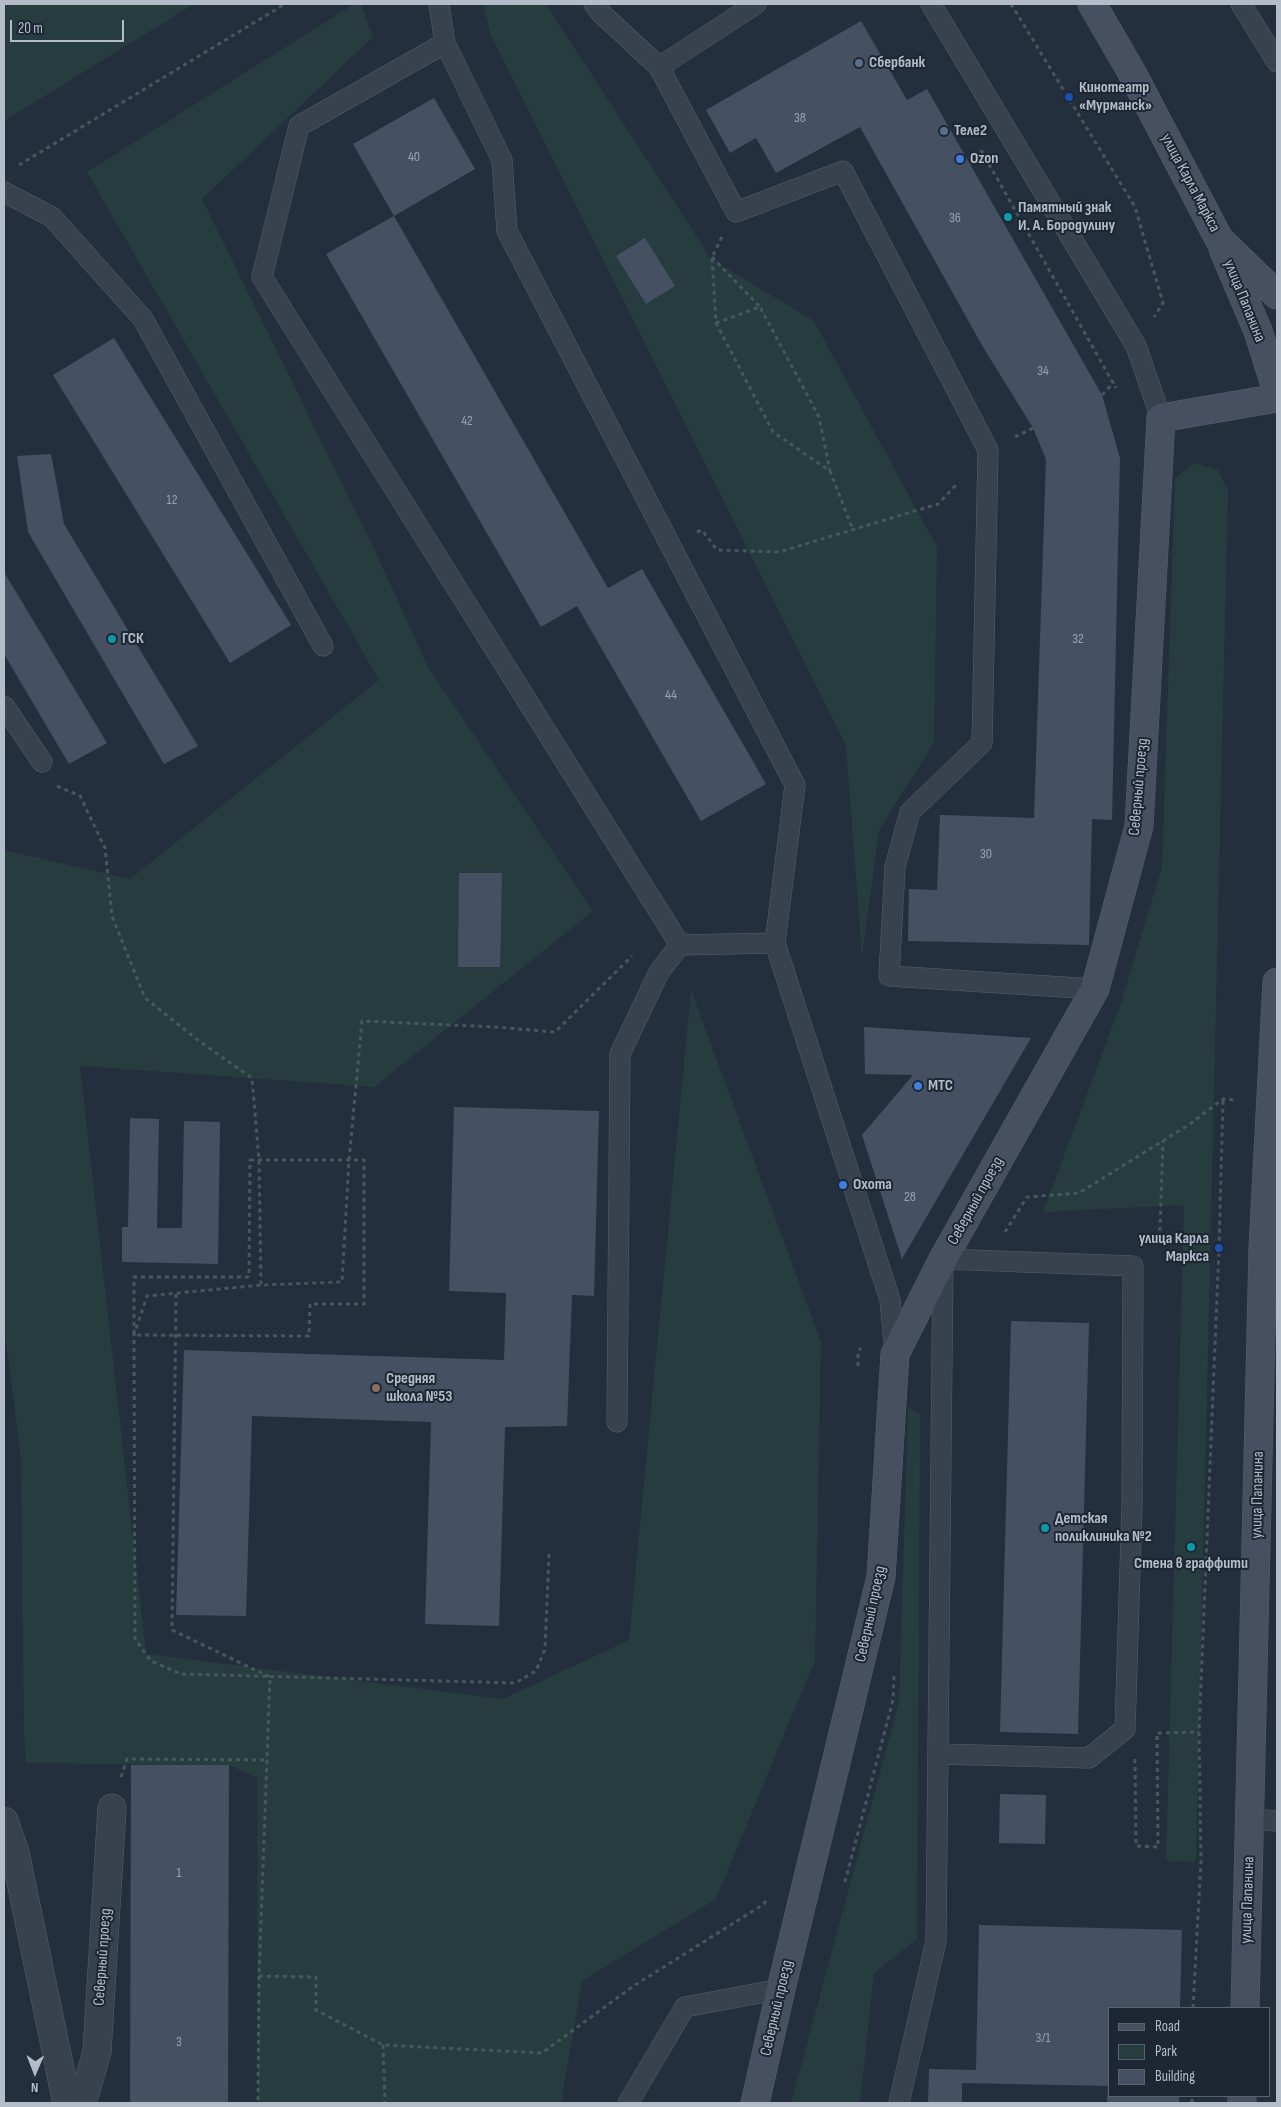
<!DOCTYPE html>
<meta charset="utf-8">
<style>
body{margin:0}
#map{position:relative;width:1281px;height:2107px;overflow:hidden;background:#242f3e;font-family:"Sofia Sans Condensed",sans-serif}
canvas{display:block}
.frame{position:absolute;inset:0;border:5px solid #b4bcc9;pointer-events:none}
.legend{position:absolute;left:1108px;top:2007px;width:162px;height:90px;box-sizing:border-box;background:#1d2633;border:1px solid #59626f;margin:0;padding:6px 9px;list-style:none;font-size:15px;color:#b4bcc9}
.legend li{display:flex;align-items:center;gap:10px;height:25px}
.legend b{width:25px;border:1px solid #59626f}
.north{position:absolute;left:10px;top:2047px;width:50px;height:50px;-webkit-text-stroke:4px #1d2633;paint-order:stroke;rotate:181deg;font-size:14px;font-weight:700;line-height:20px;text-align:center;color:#b4bcc9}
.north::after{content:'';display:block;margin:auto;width:18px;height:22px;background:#b4bcc9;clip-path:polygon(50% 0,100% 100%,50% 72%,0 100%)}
.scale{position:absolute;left:10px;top:20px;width:114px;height:22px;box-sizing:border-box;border:2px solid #b4bcc9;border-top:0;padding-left:6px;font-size:15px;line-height:18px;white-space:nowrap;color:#b4bcc9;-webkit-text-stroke:4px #1d2633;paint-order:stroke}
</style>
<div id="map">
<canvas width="1281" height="2107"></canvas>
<div class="frame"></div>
<ul class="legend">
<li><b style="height:6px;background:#465061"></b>Road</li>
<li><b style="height:14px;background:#263c3f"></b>Park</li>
<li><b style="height:14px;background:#455162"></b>Building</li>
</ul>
<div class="north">N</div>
<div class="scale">20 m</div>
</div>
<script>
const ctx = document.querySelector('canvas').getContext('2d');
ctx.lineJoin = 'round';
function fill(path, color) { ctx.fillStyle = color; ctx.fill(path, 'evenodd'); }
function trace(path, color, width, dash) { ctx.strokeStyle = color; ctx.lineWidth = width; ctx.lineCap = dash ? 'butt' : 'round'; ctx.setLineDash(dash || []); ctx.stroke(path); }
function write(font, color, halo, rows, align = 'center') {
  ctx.font = font + ' "Sofia Sans Condensed",sans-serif'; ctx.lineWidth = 4; ctx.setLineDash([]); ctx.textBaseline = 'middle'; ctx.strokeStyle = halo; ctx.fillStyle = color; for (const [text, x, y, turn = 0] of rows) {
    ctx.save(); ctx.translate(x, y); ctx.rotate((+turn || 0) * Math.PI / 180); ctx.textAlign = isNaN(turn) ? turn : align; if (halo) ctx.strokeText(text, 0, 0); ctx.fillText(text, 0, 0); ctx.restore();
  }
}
fill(new Path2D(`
 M4 4H194L4 121Z
 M354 4H361L373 37 202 199 372 544 428 667 593 911 374 1087 80 1066 146 1654 503 1699 629 1640 691 990 821 1342 815 1660 716 1899 582 1981 561 2103H258L257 1778 229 1765 26 1763 24 1734 21 1458 4 1325V850L130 879 379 680 87 172Z
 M483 4H546L712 260 814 321 937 547 934 743 879 830 862 957 846 746 491 36Z
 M1194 463 1218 470 1228 490 1196 1862 1166 1861 1184 1205 1043 1212 1121 1003 1162 867 1175 478Z
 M908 1408 920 1414 917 1939 874 1973 860 2103H791L899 1702Z`), '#263c3f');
fill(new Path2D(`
 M861 21 907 100 927 89 1102 395 1120 458 1112 820 1092 819 1089 945 908 941 909 889 937 890 940 815 1034 818 1046 459 1033 428 983 347 860 127 776 173 756 138 730 153 706 110Z
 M434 98 475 169 394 216 353 144Z
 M394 216 608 588 642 569 766 784 701 821 577 606 541 627 326 254Z
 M645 238 675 286 646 304 616 256Z
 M114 338 291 625 230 663 53 375Z
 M51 454 64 524 198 746 164 764 28 532 17 456Z
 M4 572 107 743 69 764 4 654Z
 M459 873H502L500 967H458Z
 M864 1027 1031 1038 902 1259 862 1135 913 1075 865 1074Z
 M454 1107 599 1111 594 1296 572 1295 567 1426 505 1427 499 1626 425 1624 431 1422 252 1416 246 1616 176 1615 184 1350 504 1360 506 1293 449 1291Z
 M130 1118 159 1119 157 1228H182L184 1121 220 1122 218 1264 122 1262V1227H128Z
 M1011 1321 1089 1323 1078 1734 1000 1732Z
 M131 1765H229L228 2103H130Z
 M1000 1794 1046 1795 1045 1844 999 1843Z
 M979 1925 1182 1930 1180 2008H1110V2096H1179V2103H1107L1108 2086 962 2083V2103H928L929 2069 976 2070Z`), '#455162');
const lane = new Path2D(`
 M439 4 445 43 502 160 507 231 795 785 775 943 890 1300 895 1354
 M594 4 601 13 659 67 756 4
 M931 4 1136 346 1161 418
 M1241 4 1277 62
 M445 43 299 126 262 277 680 945 775 943
 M659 67 736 212 843 171 988 450 982 743 910 812 895 867 889 976 1095 989
 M4 192 52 217 143 319 323 646
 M4 706 42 762
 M617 1422 620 1054 659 972 680 945
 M1250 1819 1277 1821
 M628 2103 685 2007 781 1989
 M899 2103 936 1941 943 1259 1133 1266 1132 1505 1125 1729 1089 1758 939 1754`);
const street = new Path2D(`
 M4 1821 15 1853 67 2103
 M82 2103 97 2052 112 1808`);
const secondary = new Path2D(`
 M1092 4 1131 71 1219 239 1277 295
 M1223 249 1258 331 1277 391
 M1245 2008 1263 1248 1277 982
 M755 2103 781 1989 881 1577 895 1354 943 1259 1095 989 1139 826 1161 418 1277 398
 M1242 2103V2096`);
trace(lane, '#565f6c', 21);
trace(street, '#565f6c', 29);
trace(secondary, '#565f6c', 29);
trace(new Path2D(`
 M1011 4 1135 207 1163 303 1154 317
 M981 150 1116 388
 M19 165 285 4
 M722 237 712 257 716 323 773 432 830 471 853 530
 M712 257 760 307
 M716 323 760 307 819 417 830 471
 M1102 395 1114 382
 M1015 437 1033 428
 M697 532 702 530 717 550 779 552 938 504 957 484
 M57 786 80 796 105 848 112 916 145 998 199 1041 252 1078 259 1160 261 1285
 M250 1160H364V1304H310L309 1336 134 1335V1277H249Z
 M1005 1232 1027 1197 1079 1193 1190 1124 1223 1099 1237 1100
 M1149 1243 1160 1229 1163 1141
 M176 1294 172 1630 270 1677 259 1976 258 2103
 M858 1366V1352L861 1348
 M549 1554 545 1649 536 1671 515 1683 181 1674 151 1661 135 1639 134 1335 147 1296 261 1285 342 1282 349 1160 362 1021 496 1027 555 1032 632 956
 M1135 1759 1136 1846 1158 1847 1157 1733 1199 1732
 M121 1777 127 1759 267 1760
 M845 1882 893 1700 894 1675
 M259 1976 316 1977V2010L383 2045 542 2053 632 1987 764 1904 766 1900
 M1193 2008 1201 1861 1199 1732 1219 1248 1223 1100
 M383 2045 385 2103
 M1192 2103V2096`), '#44595c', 3, [4, 4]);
trace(lane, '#38414e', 20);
trace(street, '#38414e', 28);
trace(secondary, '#465061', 28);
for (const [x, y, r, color] of [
 [859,63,5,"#5c6f8a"],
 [1069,97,5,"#1a4fb4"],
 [944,131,5,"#5c6f8a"],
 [960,159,5,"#3f7fe0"],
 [1008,217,5,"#0f9aa8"],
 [112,639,5,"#0f9aa8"],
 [918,1086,5,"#3f7fe0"],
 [843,1185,5,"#3f7fe0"],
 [1219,1248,5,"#1a4fb4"],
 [376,1388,5,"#8d6e63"],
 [1045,1528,5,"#0f9aa8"],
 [1191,1547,5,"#0f9aa8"]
]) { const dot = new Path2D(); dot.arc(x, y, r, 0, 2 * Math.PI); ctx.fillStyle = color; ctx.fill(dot); trace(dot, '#1d2633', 2); }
write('14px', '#98a1af', null, [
 ["38",800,118],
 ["40",414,157],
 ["36",955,218],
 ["34",1043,371],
 ["42",467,421],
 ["12",172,500],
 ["32",1078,639],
 ["44",671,695],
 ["30",986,854],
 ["28",910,1197],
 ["1",179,1873],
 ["3/1",1043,2038],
 ["3",179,2042]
]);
write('bold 16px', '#b4bcc9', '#1d2633', [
 ["Сбербанк",869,63],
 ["Кинотеатр",1079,88],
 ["«Мурманск»",1079,106],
 ["Теле2",954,131],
 ["Ozon",970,159],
 ["Памятный знак",1018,208],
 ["И. А. Бородулину",1018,226],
 ["ГСК",122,639],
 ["МТС",928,1086],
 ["Охота",853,1185],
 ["улица Карла",1209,1239,"right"],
 ["Маркса",1209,1257,"right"],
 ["Средняя",386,1379],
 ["школа №53",386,1397],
 ["Детская",1055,1519],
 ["поликлиника №2",1055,1537],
 ["Стена в граффити",1191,1564,"center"]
], 'left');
write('16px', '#b4bcc9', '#1d2633', [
 ["улица Карла Маркса",1190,183,62],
 ["улица Папанина",1244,301,68],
 ["Северный проезд",1139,787,-85],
 ["Северный проезд",976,1201,-61],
 ["улица Папанина",1258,1495,-89],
 ["Северный проезд",871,1614,-78],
 ["улица Папанина",1248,1900,-88],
 ["Северный проезд",103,1957,-86],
 ["Северный проезд",777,2008,-77]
]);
</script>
